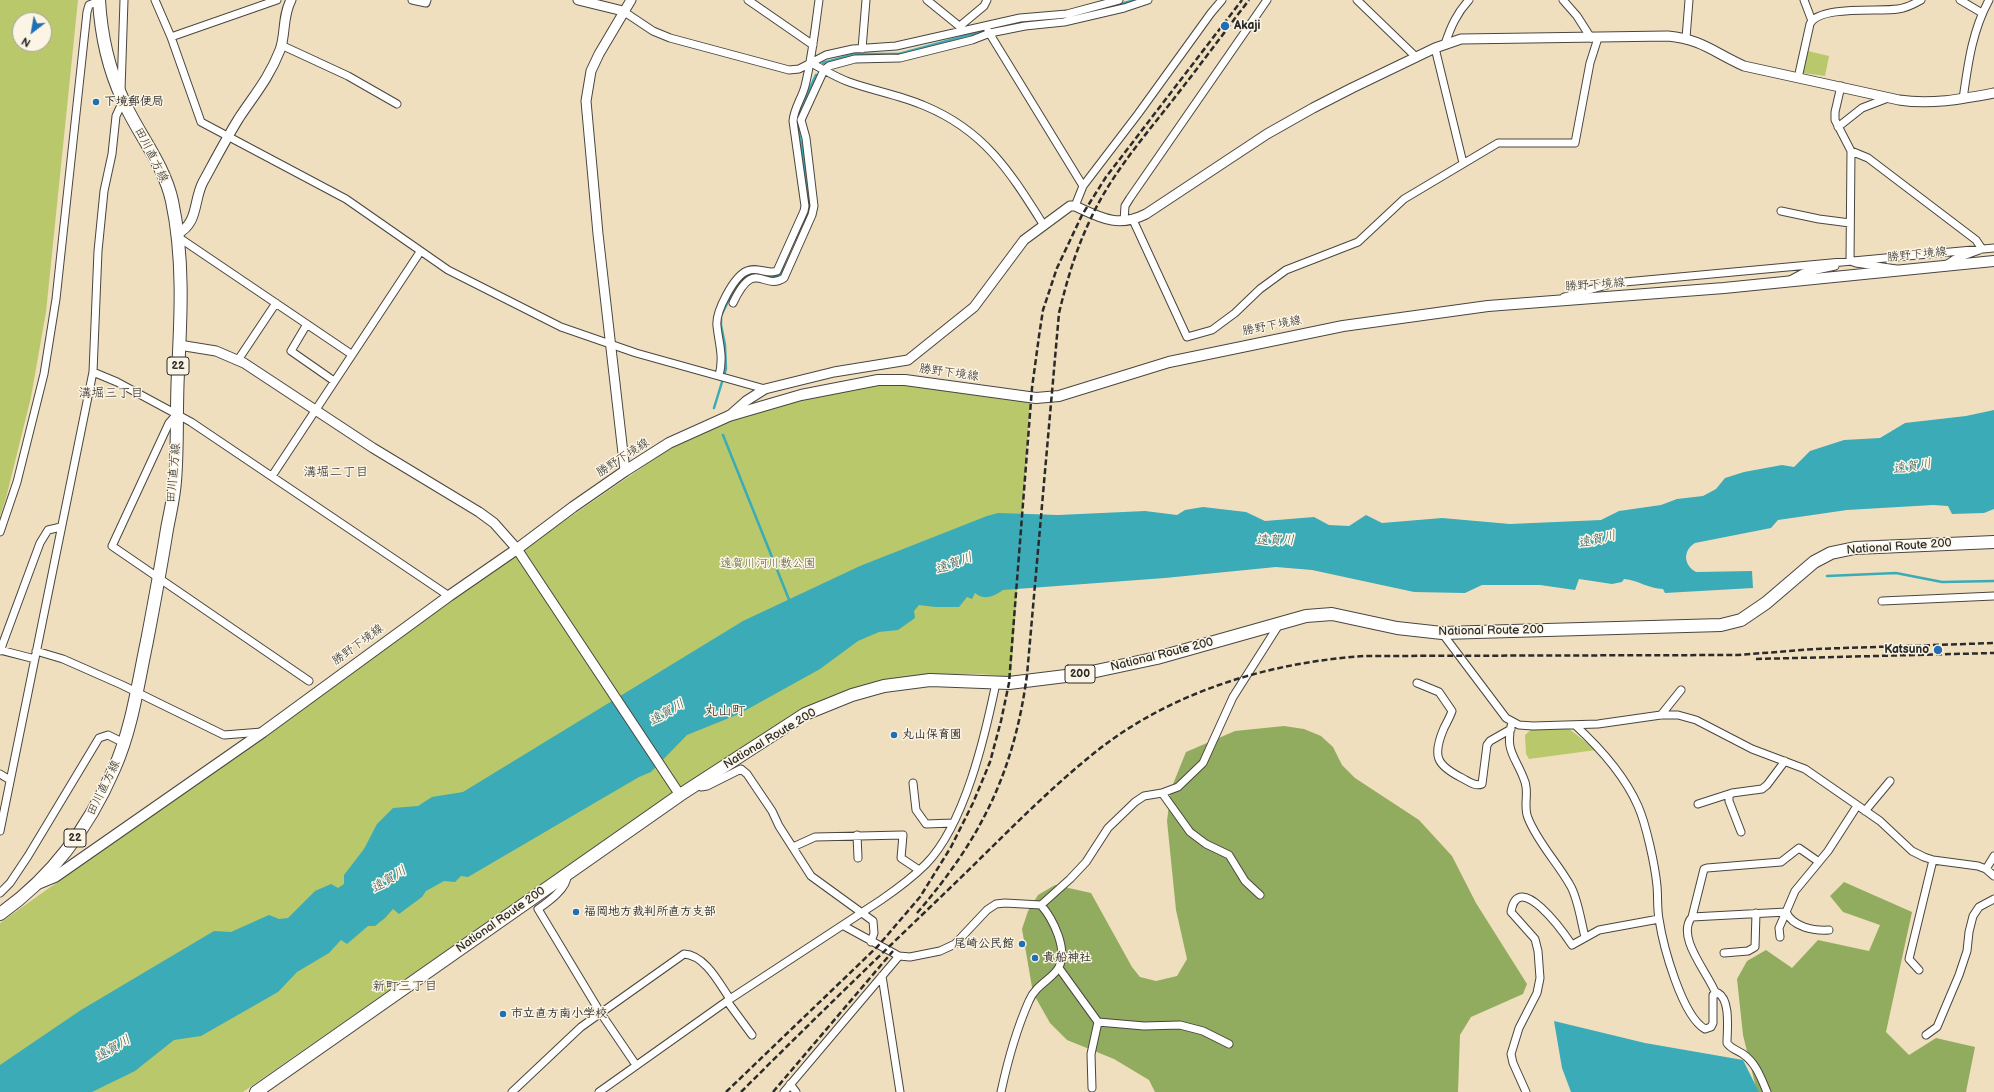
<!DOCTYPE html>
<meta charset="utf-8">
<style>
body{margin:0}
#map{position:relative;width:1994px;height:1092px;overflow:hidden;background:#f0dfbe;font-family:"Balsamiq Sans",sans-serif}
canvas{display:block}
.north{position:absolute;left:12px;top:12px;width:40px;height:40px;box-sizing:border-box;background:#fcf5e5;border:1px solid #a8a49b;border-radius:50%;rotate:211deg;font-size:11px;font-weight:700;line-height:16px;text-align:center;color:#2b2b2b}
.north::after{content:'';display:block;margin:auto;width:14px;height:18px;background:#1f6fb2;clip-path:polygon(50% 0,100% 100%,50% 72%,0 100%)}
</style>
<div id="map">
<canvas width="1994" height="1092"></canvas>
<div class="north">N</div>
</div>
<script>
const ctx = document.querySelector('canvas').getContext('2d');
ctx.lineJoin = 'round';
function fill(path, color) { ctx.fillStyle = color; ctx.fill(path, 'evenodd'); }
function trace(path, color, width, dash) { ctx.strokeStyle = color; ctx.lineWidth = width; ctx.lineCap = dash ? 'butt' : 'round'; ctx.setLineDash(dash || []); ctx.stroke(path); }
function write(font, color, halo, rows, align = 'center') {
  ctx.font = font + ' "Balsamiq Sans","Klee One",sans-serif'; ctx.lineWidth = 3; ctx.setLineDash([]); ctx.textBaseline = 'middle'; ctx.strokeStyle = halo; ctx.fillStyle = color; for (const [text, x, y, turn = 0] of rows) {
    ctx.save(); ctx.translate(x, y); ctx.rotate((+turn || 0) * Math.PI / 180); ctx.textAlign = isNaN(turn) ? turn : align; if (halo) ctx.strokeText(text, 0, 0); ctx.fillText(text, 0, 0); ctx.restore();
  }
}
fill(new Path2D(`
 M0 0H78L46 312 31 397 6 498 0 516ZM20 20H44V44H20Z
 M1808 51 1829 56 1825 76 1803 73Z
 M877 385H912L1030 402 1011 677 980 674H933L882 681 842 692 805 709 670 795 243 1092H0V923L535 541 672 447 715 426 804 398Z
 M1568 728 1596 750 1529 759 1526 754 1525 735 1532 729Z`), '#b8c86b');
fill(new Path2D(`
 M1284 726 1304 729 1321 736 1333 747 1342 765 1355 778 1419 820 1452 856 1476 903 1527 984 1523 994 1471 1017 1460 1035 1458 1092H1155L1149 1080 1114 1059 1067 1040 1050 1023 1033 993 1022 929 1028 911 1038 895 1055 885 1091 893 1132 967 1140 977 1156 981 1177 976 1187 959 1176 910 1167 821 1171 789 1186 752 1235 731Z
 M1844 882 1912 912 1886 1032 1909 1055 1936 1038 1975 1047 1966 1092H1757L1743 1035 1737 979 1747 961 1766 950 1792 968 1818 940 1869 951 1880 925 1843 912 1830 896Z`), '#92ac5f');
fill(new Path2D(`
 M1994 410V509L1984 513 1952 514 1948 506 1933 505 1847 510 1778 520 1771 528 1695 543C1683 550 1683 565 1696 572L1752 571 1753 588 1665 593 1663 589C1649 589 1638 580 1624 579L1622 582 1612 584 1579 579 1575 590 1540 585H1482L1465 593 1414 592 1312 570 1276 567 1165 578 1003 590C994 596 985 601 975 593L972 599 967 597 959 607H935L919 605 914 611 915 618 898 630 879 632 858 641 820 669 739 714 687 735 651 772 639 777 468 877 461 876 455 882 444 881 426 891 422 897 399 914 393 909 385 918 375 926H368L347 944 341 940 329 953 297 972 278 992 201 1036 174 1040 135 1071 92 1092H0V1065L81 1010 214 931 231 932 269 915 279 919 288 918 315 891 331 884 338 888 344 884V875L364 849 377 824 393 808 418 806 432 797 463 792 743 621 860 566 987 516 998 513 1058 515 1145 511 1177 515 1185 510 1203 507 1246 512 1265 521 1314 517 1329 525 1349 526 1366 515 1382 523 1442 518 1510 524 1601 520 1619 511 1661 505 1677 499 1703 496 1716 489 1725 478 1744 472 1782 465 1794 467 1810 451 1844 440 1880 438 1905 423 1966 416Z
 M1554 1021 1645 1043 1743 1060 1759 1092H1571L1562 1068Z`), '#3babb7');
trace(new Path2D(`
 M1082 13 1136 0
 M993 28 1018 23 1056 18
 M823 63 855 54H899L980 32
 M798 113 816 75
 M796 119 802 148 809 210 801 225
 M766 275 774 277 780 274 785 261
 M714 408 726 369 725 345 721 325V316L736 285 748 274
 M723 435 790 602
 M1827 576 1896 573 1942 582 1994 581`), '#3babb7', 2.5);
const minor = new Path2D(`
 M155 0 171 37 201 122 346 199 448 270 561 327 636 353 765 389
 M412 0 426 3 427 0
 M748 0 813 45
 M927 0 964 30
 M1357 0 1416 57
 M1563 0 1577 16 1591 38
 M1804 0 1812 21
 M1960 0 1982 13
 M623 11 653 31 670 38 789 70 799 69 826 55 853 49 896 46 1020 18 1067 14 1119 0
 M960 26 984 6 987 0
 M988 31 1083 186
 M171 37 277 0
 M1686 38 1689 0
 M1445 44C1451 26 1457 13 1469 0
 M281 45 348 76 397 104
 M1435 48 1463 163
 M862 49 866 0
 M811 63C823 69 835 77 849 82 874 91 900 95 925 106 985 131 1010 172 1043 224
 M1798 78 1810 24C1819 5 1879 12 1898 9 1906 8 1914 4 1921 0
 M1841 86 1835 112V120L1851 151 1850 261 1856 263 1896 269
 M121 90 124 0
 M1963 99C1968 64 1972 31 1989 0
 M1838 127 1862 108 1888 98
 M1851 151 1868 158 1976 240 1982 249 1955 259 1946 265
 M1075 206 1083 186 1138 114 1211 13 1222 0
 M1781 211 1819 219 1850 223
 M1133 220 1187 337 1212 330 1235 313 1260 289 1286 270 1358 242 1404 199 1498 143H1575L1590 63 1598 38
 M1124 221 1125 206 1130 198 1267 0
 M178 237 351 354
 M1790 280 1803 273 1835 266
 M1564 297 1614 283 1994 248
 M733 303C755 256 763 292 784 278L812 215 814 206 806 138 801 120 824 70 829 66 855 59 900 58 972 40 990 33 1025 26 1064 22 1124 8 1148 0
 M307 324 291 351 334 381
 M238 360 276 303
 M93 372 117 382 191 422 449 596
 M719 376C724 356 719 345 717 326 715 312 734 276 747 271 757 266 767 275 777 271L804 211 805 206 793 121C794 108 802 98 805 86 812 58 815 29 819 0
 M176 415 169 423 112 546 309 681
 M272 476 420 252
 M0 532 17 482 44 374 56 299 87 12 89 5 99 1
 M1882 601 1994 596
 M1442 633 1506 718 1519 725 1533 726 1598 724 1661 715H1678L1696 720 1752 749 1805 769 1880 821 1912 851 1924 857 1933 860 1978 866 1986 869 1994 876
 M0 650 35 659
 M0 651 40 543 48 530 61 527
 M36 651 63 659 122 685 224 735 262 732
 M1417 683 1439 692 1452 711C1450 717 1447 722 1444 728 1432 756 1436 765 1462 778 1468 781 1475 787 1482 784L1487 745 1490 741 1511 729
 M1661 715 1681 690
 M1512 722C1504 752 1516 756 1525 782 1529 794 1523 806 1528 818 1538 843 1557 862 1570 885 1578 898 1581 922 1585 937
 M1575 725C1600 748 1624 774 1638 806 1646 824 1655 865 1657 886 1658 897 1657 908 1659 919 1663 946 1682 1016 1705 1029L1711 1027 1713 1023V995L1718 993C1731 1000 1727 1031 1727 1043 1731 1049 1737 1050 1743 1054 1756 1063 1761 1078 1767 1092
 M0 774 10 780
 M913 783 916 810 926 824 953 823
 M697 784 701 787 707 786 741 769 747 774 772 811 779 826 811 876 873 921 874 933 871 942
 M1162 793 1190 832 1206 844 1229 855 1245 881 1260 895
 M1698 804 1732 793
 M1865 811 1890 781
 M0 831 93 372 98 251 104 191 112 154 116 116 123 101
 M1741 832 1729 801V796L1732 793 1762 789 1767 785 1785 761
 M857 835 858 858
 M793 847 815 837 903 835 901 858 919 870
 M1819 862 1799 848 1781 862 1707 868 1704 869 1692 917 1786 912 1795 891 1828 851 1857 806
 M1986 869 1994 856
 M567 875C568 888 548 902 538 909L600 1012 636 1065
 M0 893 10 883 28 856 99 738 108 735 124 743
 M1041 905 1070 879 1086 862 1108 828 1135 802 1144 796 1162 793 1178 787 1203 763 1233 697 1280 623
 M1786 912C1793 927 1813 931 1829 930
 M1692 917C1675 937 1709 974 1716 994
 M844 926 899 956 910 957 940 951 955 944 987 910 996 904 1005 903 1041 905C1053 919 1068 949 1059 967 1053 979 1036 984 1029 1001 1017 1028 1007 1064 1001 1092
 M1780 937 1779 928 1786 912
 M1724 953 1748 951 1755 947 1756 913
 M1059 968 1098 1022 1144 1026 1180 1025 1203 1031 1229 1044
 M1919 970 1909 959 1933 860
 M882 976 900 1092
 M727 1001 752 1035
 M1926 1035 1937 1027 1959 975 1967 951 1969 932 1973 916 1979 907 1994 899
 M790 1084 796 1092
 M1092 1088 1091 1054 1098 1022
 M512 1092 581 1027 684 954C705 955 719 983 730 999
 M599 1092 730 999 881 900C897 889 913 877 926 864 965 824 985 736 996 683
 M784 1092 899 956
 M1526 1092 1513 1063 1511 1054 1519 1028 1537 993 1540 978 1538 951 1535 939 1511 912C1518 868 1564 933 1572 945L1599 930 1659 919`);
const tertiary = new Path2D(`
 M578 0 623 11
 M177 234C199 223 193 201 203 182 215 160 226 139 239 118 255 94 269 78 280 50 286 34 282 17 291 0
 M179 345 216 351 244 363 373 448 479 512 494 523 517 549 680 795
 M729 416 746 401 765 389 834 372 908 360 974 307 1024 240 1070 206H1075C1101 218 1118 228 1146 214L1267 134 1313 108 1352 88 1435 48 1461 39 1668 36C1701 39 1715 53 1744 66L1899 100C1931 105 1962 99 1994 93
 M625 471 598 234 586 101 591 71 599 54 631 0`);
const secondary = new Path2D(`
 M38 884 55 877 263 732 449 596 517 549 573 507 625 471 669 443 729 416 801 395 878 380H905L1036 398 1059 396 1169 362 1343 326 1488 306 1724 288 1994 261`);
const primary = new Path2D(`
 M0 914C52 877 89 827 114 769 132 729 138 683 147 641 154 604 161 567 167 529 170 513 174 497 175 481 178 445 176 409 178 373 181 316 184 257 172 201 164 164 138 134 123 100 108 68 101 35 99 0`);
const trunk = new Path2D(`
 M256 1092 680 795 805 714 852 695 884 686 930 680 1009 683 1082 674 1157 658 1306 616 1332 614 1397 628 1442 633 1721 625 1741 620 1766 603 1814 562 1831 553 1855 548 1994 542`);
trace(minor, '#494641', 9);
trace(tertiary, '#494641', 11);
trace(secondary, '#494641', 12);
trace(primary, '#494641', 14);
trace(trunk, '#494641', 14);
trace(minor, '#fff', 7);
trace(tertiary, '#fff', 9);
trace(secondary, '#fff', 10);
trace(primary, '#fff', 12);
trace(trunk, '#fff', 12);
trace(new Path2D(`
 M1756 659 1994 653
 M917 913C981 839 1014 772 1027 675L1059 313C1067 280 1076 249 1091 218 1111 175 1143 138 1172 101 1198 68 1223 34 1249 0
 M726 1092 878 946 920 897 951 847 973 803 990 762 1001 721 1009 683 1032 388 1039 336 1043 310 1057 268 1082 215 1106 177 1242 0
 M741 1092C809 1024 879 956 949 889 998 842 1045 792 1098 750 1173 691 1271 662 1365 656L1738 655 1815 649 1994 643
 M773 1092 893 951`), '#2b2b2b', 2.5, [6, 3]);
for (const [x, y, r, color] of [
 [1225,26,5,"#1f6fb2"],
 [96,102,4,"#1f6fb2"],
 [1938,650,5,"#1f6fb2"],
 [894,735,4,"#1f6fb2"],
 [576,912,4,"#1f6fb2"],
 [1022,944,4,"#1f6fb2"],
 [1035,958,4,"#1f6fb2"],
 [503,1014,4,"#1f6fb2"]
]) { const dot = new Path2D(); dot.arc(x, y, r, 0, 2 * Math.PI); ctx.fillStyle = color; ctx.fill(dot); trace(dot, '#fcf5e5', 1.5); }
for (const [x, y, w] of [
 [178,366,22],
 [1080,674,30],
 [75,838,22]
]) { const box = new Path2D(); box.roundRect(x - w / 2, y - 9, w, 18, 3); ctx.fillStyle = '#fcf5e5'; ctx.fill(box); trace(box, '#2b2b2b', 1); }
write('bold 11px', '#2b2b2b', null, [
 ["22",178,366],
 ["200",1080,674],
 ["22",75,838]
]);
write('bold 12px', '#2b2b2b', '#fcf5e5', [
 ["Akaji",1234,26],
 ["下境郵便局",104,102],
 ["Katsuno",1929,650,"right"],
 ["丸山保育園",902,735],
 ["福岡地方裁判所直方支部",584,912],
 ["尾崎公民館",1014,944,"right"],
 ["貴船神社",1043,958],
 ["市立直方南小学校",511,1014]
], 'left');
write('12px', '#2b2b2b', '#fcf5e5', [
 ["田川直方線",151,155,63],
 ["勝野下境線",1917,255,-6],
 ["勝野下境線",1595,285,-4],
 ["勝野下境線",1272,326,-11],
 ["勝野下境線",949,373,8],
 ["勝野下境線",623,458,-33],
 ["田川直方線",174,473,-85],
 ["National Route 200",1899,547,-4],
 ["National Route 200",1491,631,-1],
 ["勝野下境線",358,645,-36],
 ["National Route 200",1162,655,-14],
 ["National Route 200",770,739,-31],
 ["田川直方線",104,788,-64],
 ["National Route 200",501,920,-35]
]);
write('12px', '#555a3e', '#fcf5e5', [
 ["遠賀川河川敷公園",768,564]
]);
write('13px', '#2b2b2b', '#fcf5e5', [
 ["溝堀三丁目",111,394],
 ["溝堀二丁目",336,473],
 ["新町三丁目",405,987]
]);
write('italic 13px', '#315e63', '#fcf5e5', [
 ["遠賀川",1912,467,-9],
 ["遠賀川",1597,540,-13],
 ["遠賀川",1275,541],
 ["遠賀川",954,564,-20],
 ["遠賀川",667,713,-31],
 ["遠賀川",389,880,-32],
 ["遠賀川",113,1049,-31]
]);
write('14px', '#2b2b2b', '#fcf5e5', [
 ["丸山町",725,711]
]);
</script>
